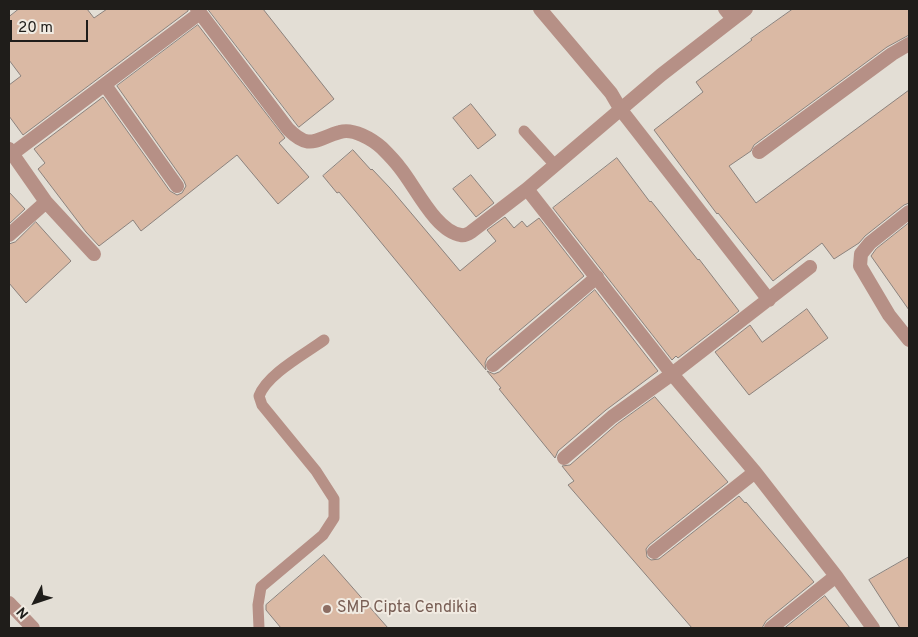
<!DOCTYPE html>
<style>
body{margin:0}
#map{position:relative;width:918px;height:637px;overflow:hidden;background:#e3ded5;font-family:Overpass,sans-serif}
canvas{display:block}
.frame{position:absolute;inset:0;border:10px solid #1f1d1a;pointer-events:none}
.north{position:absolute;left:10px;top:577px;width:50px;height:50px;-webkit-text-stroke:4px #f1ebe2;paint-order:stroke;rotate:229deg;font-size:14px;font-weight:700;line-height:20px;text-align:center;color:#1f1d1a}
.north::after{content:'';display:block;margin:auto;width:18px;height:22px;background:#1f1d1a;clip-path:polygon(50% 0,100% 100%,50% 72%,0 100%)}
.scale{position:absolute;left:10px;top:20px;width:78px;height:22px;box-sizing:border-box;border:2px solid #1f1d1a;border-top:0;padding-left:6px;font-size:15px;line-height:18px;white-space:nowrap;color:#1f1d1a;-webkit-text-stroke:4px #f1ebe2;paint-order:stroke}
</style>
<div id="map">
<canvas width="918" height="637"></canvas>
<div class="frame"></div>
<div class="north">N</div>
<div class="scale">20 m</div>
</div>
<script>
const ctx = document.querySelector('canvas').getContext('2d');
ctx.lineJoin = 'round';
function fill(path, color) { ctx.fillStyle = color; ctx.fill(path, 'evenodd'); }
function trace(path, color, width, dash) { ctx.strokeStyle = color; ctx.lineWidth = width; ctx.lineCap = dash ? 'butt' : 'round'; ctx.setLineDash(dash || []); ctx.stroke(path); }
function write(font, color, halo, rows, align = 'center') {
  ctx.font = font + ' Overpass,sans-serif'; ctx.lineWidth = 4; ctx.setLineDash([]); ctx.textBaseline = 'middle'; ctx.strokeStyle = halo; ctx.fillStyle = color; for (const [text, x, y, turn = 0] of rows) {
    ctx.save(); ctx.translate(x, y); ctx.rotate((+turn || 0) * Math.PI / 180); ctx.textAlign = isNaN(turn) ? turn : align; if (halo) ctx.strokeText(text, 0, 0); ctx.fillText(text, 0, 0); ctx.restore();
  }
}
const building = new Path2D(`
 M19 9H87L94 18 107 9H188V11L23 135 9 116V85L21 76 9 60V17Z
 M208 9H263L334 99 299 127Z
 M793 9H909V35L887 47 754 145 751 151 729 166 756 203 909 90V203L904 205 865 236 859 243 834 259 822 243 773 281 718 213 717 214 654 130 703 92 696 82 752 40 751 39Z
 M198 25 285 138 279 143 309 177 278 204 237 155 141 231 133 220 99 246 86 232 38 169 45 163 34 149 103 97 170 191 177 195 182 193 186 186 184 181 117 86Z
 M471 104 496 135 478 149 453 118Z
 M353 150 371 170 372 169 390 188 460 271 496 241 487 230 505 217 514 228 522 221 527 227 539 218 584 276 487 358 485 363 486 370 356 212 339 192 337 193 323 176Z
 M617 158 650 202 651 201 698 260 699 259 739 311 678 358 676 356 672 360 553 208Z
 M471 175 494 203 476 217 453 189Z
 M9 192 25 209 9 224Z
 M36 222 71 261 26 303 9 283V244L15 242Z
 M909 223V310L871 256 876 249Z
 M595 290 658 371 606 410 558 451 555 458 499 389 501 388 487 371 494 374 499 372Z
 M807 309 828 338 749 395 715 352 750 325 762 342Z
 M655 397 728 482 649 545 646 549 647 557 651 560 659 559 739 496 745 503 746 502 814 582 766 621 762 628H692L568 485 574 481 562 466 570 465 617 424Z
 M324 555 388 628H281L266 610V605Z
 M909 557V628H900L869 580Z
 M825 596 850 628H785Z`);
fill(building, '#dab9a4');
trace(building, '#8b827d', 1);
trace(new Path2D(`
 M524 131 555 165
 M259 628 258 605 261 587 323 535 334 518V499L316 471 262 405 259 396C267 374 305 354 324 340`), '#b69086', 11);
trace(new Path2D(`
 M197 9 288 129C310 151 315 139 340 132 353 128 372 139 382 148 388 154 395 161 400 168 415 186 436 232 461 235 464 236 468 234 471 232L527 189 672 374 755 472 836 576 873 628
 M540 9 611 93 621 110 769 300
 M725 9 733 19
 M105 85 177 186
 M9 149 46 202 94 254
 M759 152 892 54 909 44
 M12 154 200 13
 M527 189 661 75 746 9
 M909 212 870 243 861 254 860 266 889 315 909 340
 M9 235 46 202
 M493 365 597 277
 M564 458 612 417 672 374 810 267
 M654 552 755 472
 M9 603 33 628
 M771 628 836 576`), '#b69086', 14);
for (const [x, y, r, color] of [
 [327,609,5,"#8d6e63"]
]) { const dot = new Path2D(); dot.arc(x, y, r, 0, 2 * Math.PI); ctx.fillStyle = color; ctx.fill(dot); trace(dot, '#f1ebe2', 2); }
write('16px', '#785e54', '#f1ebe2', [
 ["SMP Cipta Cendikia",337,609]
], 'left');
</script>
